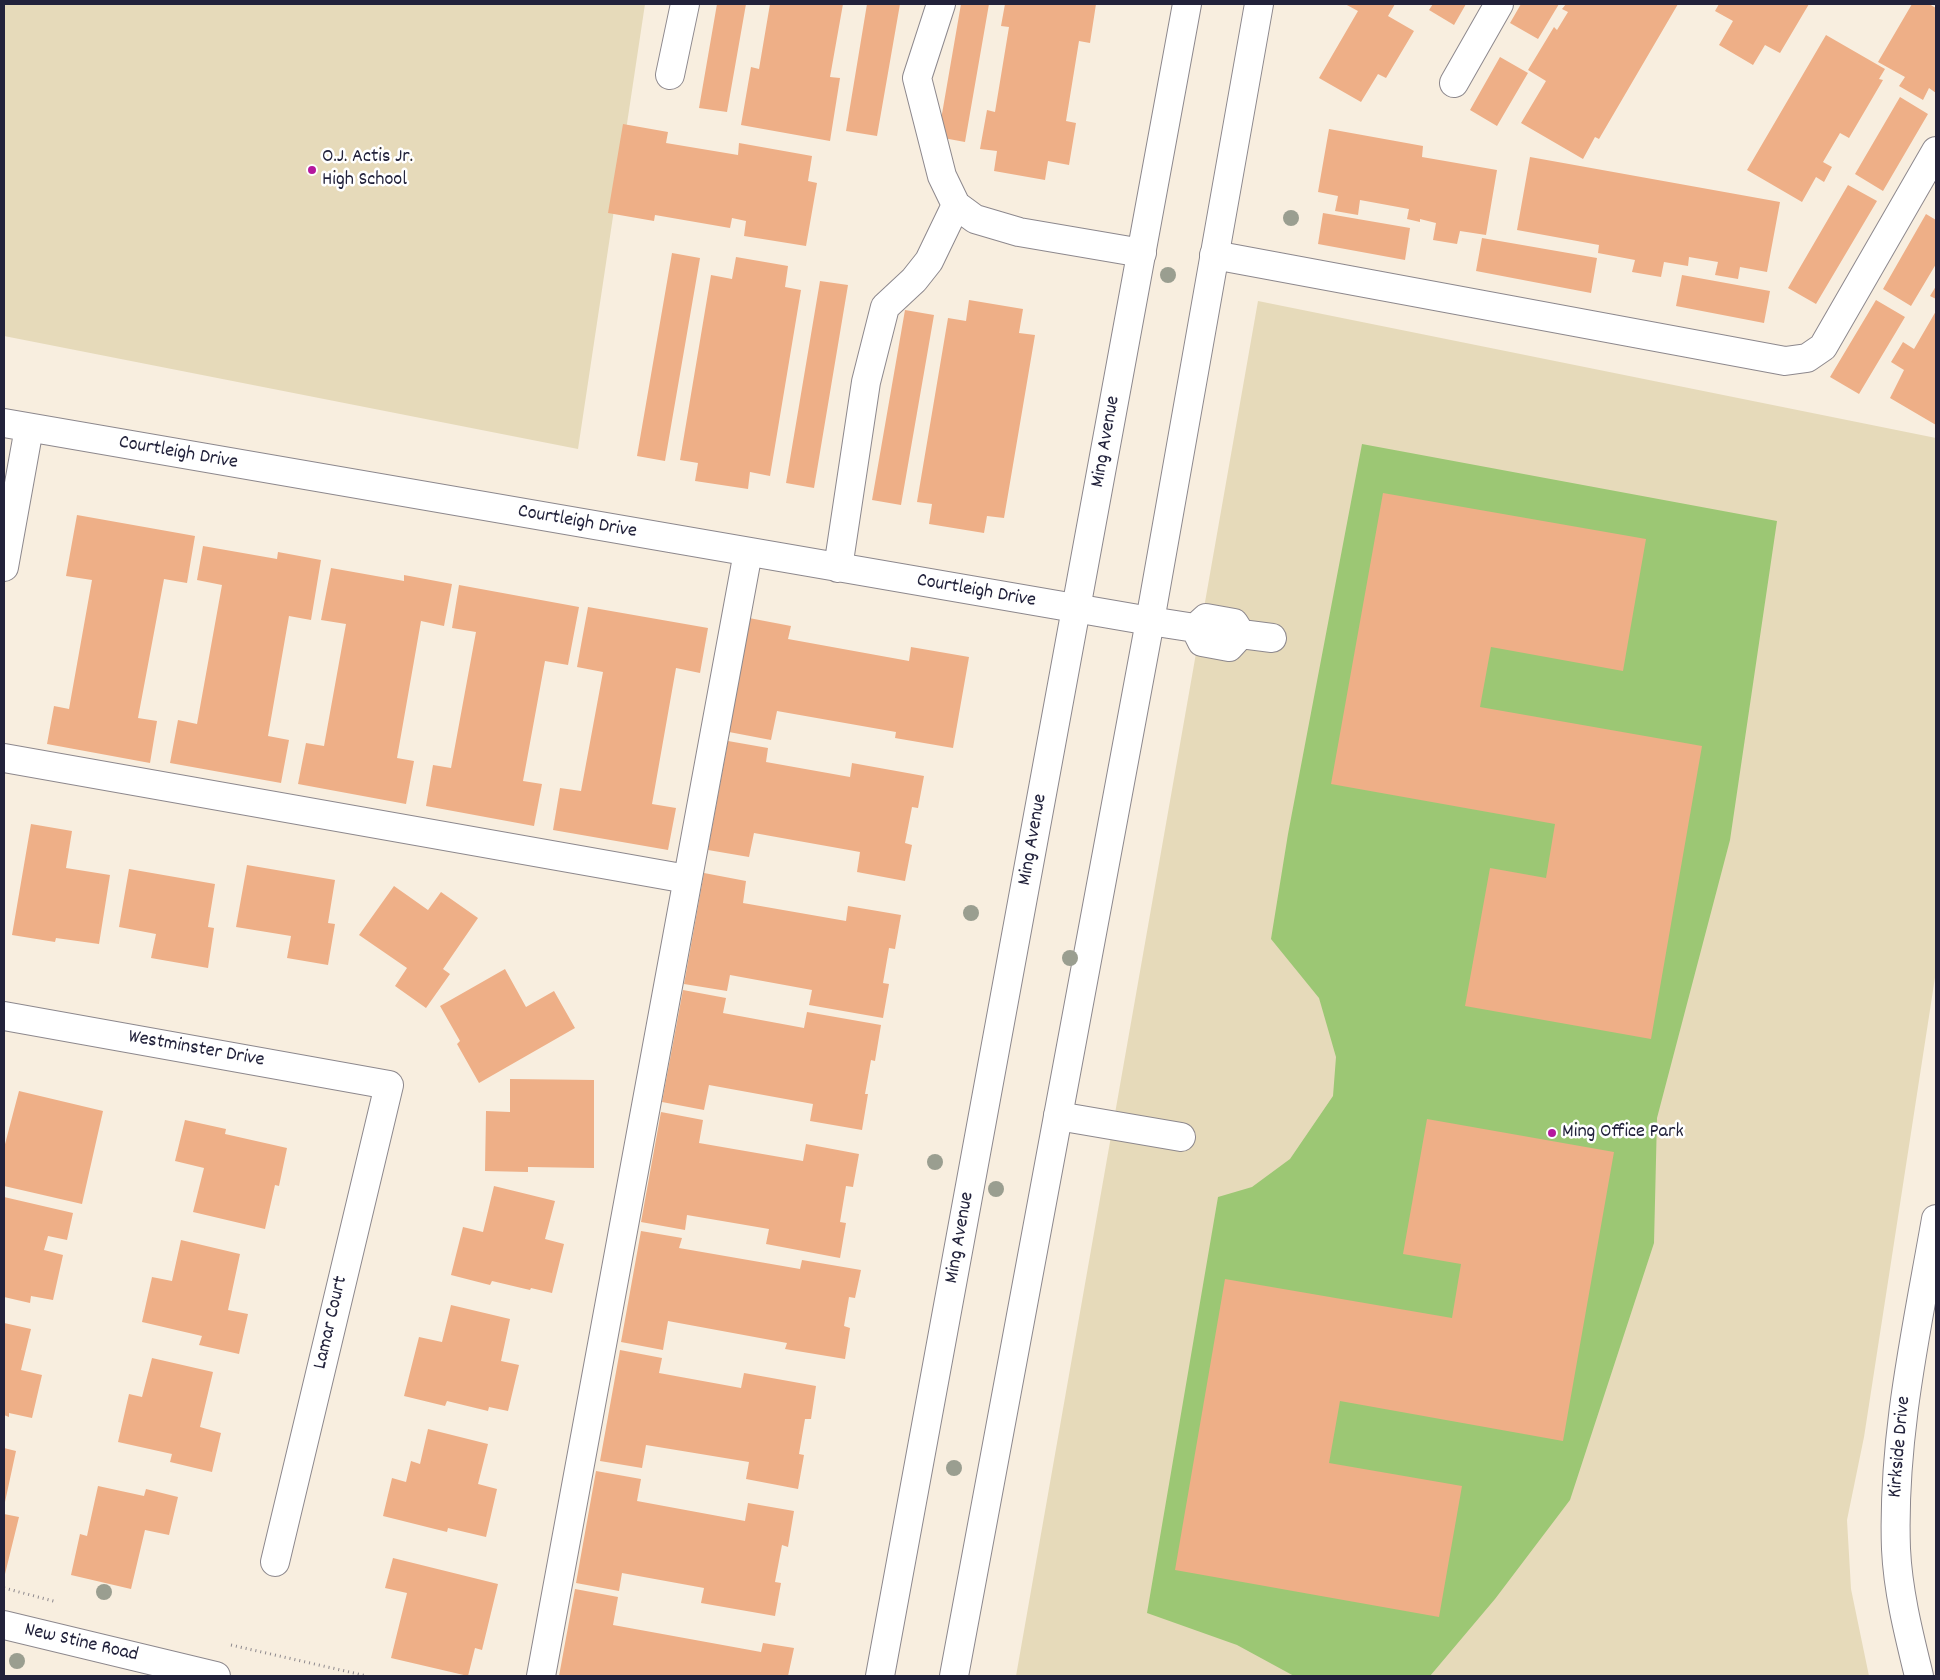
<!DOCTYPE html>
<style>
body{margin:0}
#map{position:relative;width:1940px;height:1680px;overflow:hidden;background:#f8eedf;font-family:Dekko,sans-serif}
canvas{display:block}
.frame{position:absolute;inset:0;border:5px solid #22223b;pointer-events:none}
</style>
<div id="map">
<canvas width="1940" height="1680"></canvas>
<div class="frame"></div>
</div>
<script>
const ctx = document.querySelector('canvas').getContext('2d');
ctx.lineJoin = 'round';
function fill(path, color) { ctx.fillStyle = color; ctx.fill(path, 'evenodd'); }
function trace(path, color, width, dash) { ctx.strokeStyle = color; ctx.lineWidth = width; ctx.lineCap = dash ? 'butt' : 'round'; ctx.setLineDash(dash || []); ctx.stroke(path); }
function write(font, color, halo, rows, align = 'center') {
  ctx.font = font + ' Dekko,sans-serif'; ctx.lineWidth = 5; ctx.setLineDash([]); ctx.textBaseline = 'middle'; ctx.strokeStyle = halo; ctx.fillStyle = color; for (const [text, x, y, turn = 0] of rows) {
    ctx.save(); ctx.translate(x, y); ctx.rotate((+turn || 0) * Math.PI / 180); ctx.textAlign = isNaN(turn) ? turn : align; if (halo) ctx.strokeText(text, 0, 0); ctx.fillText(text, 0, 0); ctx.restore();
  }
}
fill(new Path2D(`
 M4 4H645L578 449 4 336Z
 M1258 301 1936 438V971L1864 1437 1847 1520 1851 1589 1869 1676H1016Z`), '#e6daba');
fill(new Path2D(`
 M1362 444 1777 521 1730 840 1657 1118 1654 1243 1570 1500 1495 1599 1430 1676H1294L1237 1645 1147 1613 1218 1197 1252 1187 1290 1159 1333 1096 1336 1057 1319 998 1271 939 1288 834Z`), '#9cc774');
fill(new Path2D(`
 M717 4H746L727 112 699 108Z
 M770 4H843L830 77 840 78 830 141 741 125 751 67 759 69Z
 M867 4H900L877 136 846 131Z
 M961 4H989L965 142 938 137Z
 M1005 4H1096L1090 43 1079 41 1066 121 1076 123 1069 165 1048 161 1045 180 994 171 997 151 980 149 987 110 995 112 1009 27 1001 26Z
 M1345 4H1395L1388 16 1414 31 1386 78 1378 74 1361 102 1319 78 1358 11Z
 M1433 4H1466L1454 25 1429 10Z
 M1521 4H1559L1538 39 1510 23Z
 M1566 4H1678L1599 139 1595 137 1583 159 1521 123 1546 81 1528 70 1554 27 1557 30 1568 12 1562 9Z
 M1719 4H1809L1780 53 1765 45 1753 65 1719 45 1733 21 1715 11Z
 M1912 4H1929L1936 8V93L1929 88 1923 100 1899 86 1905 77 1878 62Z
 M1826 35 1885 69 1879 79 1883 80 1849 138 1840 133 1823 162 1832 167 1824 182 1816 177 1802 202 1747 170Z
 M1500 57 1528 73 1497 126 1470 110Z
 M1900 97 1928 114 1883 191 1855 174Z
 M623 124 668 132 666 143 738 155 739 143 812 156 808 181 817 183 806 246 744 236 746 221 732 218 730 228 655 215 654 221 608 213Z
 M1329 129 1423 146 1422 157 1497 170 1486 235 1460 231 1457 244 1433 240 1436 223 1420 219V222L1407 219 1409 209 1360 200 1358 215 1335 211 1338 196 1318 192Z
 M1530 157 1780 202 1767 272 1740 267 1738 279 1715 275 1718 262 1689 257 1688 266 1664 262 1661 277 1632 272 1635 260 1598 253 1599 245 1517 230Z
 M1848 185 1877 201 1816 304 1788 288Z
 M1323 213 1410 228 1405 260 1318 244Z
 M1926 214 1936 220V264L1911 306 1883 289Z
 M1482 238 1597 258 1591 293 1476 271Z
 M672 253 700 258 665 461 637 456Z
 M736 257 788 266 785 287 801 290 770 476 750 472 748 489 695 481 698 463 680 460 711 275 732 279Z
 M1682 275 1770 291 1764 323 1676 306Z
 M820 281 848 285 814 488 786 483Z
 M1936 286V299L1930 296Z
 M969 300 1023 309 1019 333 1035 335 1004 518 987 516 984 533 929 524 932 504 917 502 948 318 966 321Z
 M1876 300 1905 317 1859 394 1830 377Z
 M905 310 934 315 901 505 872 500Z
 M1936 311V425L1890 398 1904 370 1891 362 1903 342 1914 349Z
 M1383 493 1646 539 1623 671 1491 647 1480 707 1702 746 1651 1039 1465 1006 1490 868 1546 878 1555 824 1331 784Z
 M77 515 195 536 187 583 164 579 138 718 157 721 150 763 47 744 54 706 69 709 92 580 66 576Z
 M203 546 277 559 278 552 321 560 311 620 289 616 268 736 289 740 281 783 170 763 178 720 197 724 222 585 197 580Z
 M331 568 404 581V575L452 584 444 626 421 621 397 758 414 761 406 804 298 784 306 743 324 746 346 624 321 620Z
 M459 585 579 607 568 665 545 661 523 781 542 784 534 826 426 806 433 765 451 768 476 632 452 628Z
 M588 607 708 628 700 673 676 668 652 804 676 808 668 850 553 830 560 788 581 791 603 672 577 667Z
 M749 618 791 626 788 639 909 661 911 647 969 657 953 748 895 738 896 732 777 711 771 740 729 732Z
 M728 741 768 748 766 762 850 777 852 763 924 776 918 808 912 807 905 843 912 845 905 881 857 872 860 852 754 833 749 857 708 850Z
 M31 824 72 831 66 868 110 875 99 944 56 938 55 942 12 935Z
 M247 865 335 880 328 923 335 924 328 965 287 958 291 936 236 927Z
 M129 869 215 884 208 927 214 928 208 968 151 958 156 934 119 927Z
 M704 873 746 881 743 903 846 921 848 906 901 915 895 949 889 948 883 983 889 984 883 1018 809 1005 812 990 730 975 727 991 684 984Z
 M394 886 428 910 441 892 478 918 443 969 450 974 426 1008 395 986 407 968 359 935Z
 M505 969 526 1007 554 991 575 1028 479 1083 457 1044 460 1041 440 1006Z
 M683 990 726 998 723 1013 804 1028 807 1012 881 1025 875 1061 871 1060 865 1094H868L862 1130 810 1121 813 1104 709 1085 704 1110 662 1102Z
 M510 1079 594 1080V1168L528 1167V1172L485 1171 486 1111 510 1112Z
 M19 1091 103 1111 82 1204 4 1186V1148Z
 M661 1112 703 1120 699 1143 803 1161 806 1144 859 1154 853 1187 846 1186 840 1222 846 1223 840 1258 766 1244 769 1229 687 1215 685 1230 641 1222Z
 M1427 1119 1614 1152 1563 1441 1340 1401 1329 1463 1462 1486 1439 1617 1175 1570 1225 1279 1452 1318 1461 1264 1403 1254Z
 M185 1120 226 1129 225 1134 287 1148 279 1186 275 1185 265 1229 193 1212 204 1168 175 1161Z
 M494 1186 555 1201 545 1239 564 1244 552 1293 531 1288 530 1290 492 1281 490 1285 451 1275 463 1227 483 1232Z
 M4 1197 73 1213 67 1240 48 1236 44 1250 63 1255 53 1300 31 1296 30 1303 4 1297Z
 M641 1231 682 1238 679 1248 800 1269 802 1260 861 1270 855 1298 849 1297 844 1326 850 1328 845 1359 785 1349 787 1343 668 1321 663 1350 621 1342Z
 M181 1240 240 1254 228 1310 248 1314 239 1354 199 1345 202 1336 142 1322 152 1277 172 1281Z
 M451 1305 510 1319 501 1361 519 1365 508 1411 489 1407 488 1411 447 1401 445 1406 404 1396 419 1337 442 1342Z
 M4 1323 31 1329 21 1370 42 1375 32 1418 9 1413V1417L4 1415Z
 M620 1350 662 1358 659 1373 741 1388 744 1373 816 1386 811 1419H805L799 1454 804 1455 798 1489 746 1479 749 1462 646 1445 642 1468 600 1461Z
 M152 1358 213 1372 200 1427 221 1433 212 1472 170 1462 172 1454 118 1442 129 1394 142 1397Z
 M428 1429 488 1444 478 1484 497 1489 486 1537 448 1528 447 1532 383 1516 392 1478 406 1482 411 1461 420 1464Z
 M4 1448 16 1451 5 1502H4Z
 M596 1471 641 1479 637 1501 745 1521 748 1503 794 1511 788 1547 782 1545 775 1582 781 1583 775 1616 701 1603 704 1588 622 1573 619 1591 576 1583Z
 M98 1486 144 1496 146 1489 178 1497 169 1535 145 1530 131 1589 71 1575 80 1534 87 1536Z
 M4 1514 19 1517 5 1574 4 1573Z
 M393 1558 498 1584 482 1650 475 1648 468 1676 391 1658 407 1593 385 1588Z
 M575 1589 618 1597 613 1625 761 1652 763 1643 794 1648 788 1676H559Z`), '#eeaf87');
const minor = new Path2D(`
 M941 4 917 78 942 176 956 205 975 219 1019 232 1142 253
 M670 75 685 4
 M1454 83 1499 4
 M1214 255 1785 361 1807 358 1823 347 1936 151
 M4 423 1150 621 1195 628 1206 618 1234 623 1241 634 1272 638
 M4 567 29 428
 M838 568 866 382 885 307 914 280 929 261 956 205
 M1195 628 1202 642 1229 647 1241 634
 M4 758 687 879
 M4 1016 389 1085 275 1562
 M1058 1116 1181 1137
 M541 1676 748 552
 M1919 1676C1909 1635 1898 1592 1896 1549 1892 1438 1917 1328 1936 1219`);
const major = new Path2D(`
 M4 1625 216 1676
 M880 1676 1187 4
 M954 1676 1150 621 1259 4`);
trace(minor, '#8d888d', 30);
trace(major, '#8d888d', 30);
trace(new Path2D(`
 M4 1588 57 1602
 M231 1645 367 1676`), '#8d888d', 3, [1, 4]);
trace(minor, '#fff', 28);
trace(major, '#fff', 28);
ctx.fillStyle = '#9a9e90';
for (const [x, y] of [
 [1291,218],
 [1168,275],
 [971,913],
 [1070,958],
 [935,1162],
 [996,1189],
 [954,1468],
 [104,1592],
 [17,1661]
]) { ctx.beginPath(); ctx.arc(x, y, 8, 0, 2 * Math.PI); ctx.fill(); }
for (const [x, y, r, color] of [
 [312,170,5,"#b5179e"],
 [1552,1133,5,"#b5179e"]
]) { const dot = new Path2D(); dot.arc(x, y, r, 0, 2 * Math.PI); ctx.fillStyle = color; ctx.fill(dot); trace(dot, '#fff', 2); }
write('20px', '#22223b', '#fff', [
 ["O.J. Actis Jr.",322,158],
 ["High School",322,181],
 ["Ming Office Park",1562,1133]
], 'left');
write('20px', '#22223b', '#fff', [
 ["Ming Avenue",1107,442,-80],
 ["Courtleigh Drive",178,454,10],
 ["Courtleigh Drive",577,523,10],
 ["Courtleigh Drive",976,592,10],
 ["Ming Avenue",1034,840,-80],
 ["Westminster Drive",196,1050,10],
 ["Ming Avenue",961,1238,-80],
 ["Lamar Court",332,1323,-77],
 ["Kirkside Drive",1901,1447,-85],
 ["New Stine Road",81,1644,13]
]);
</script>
